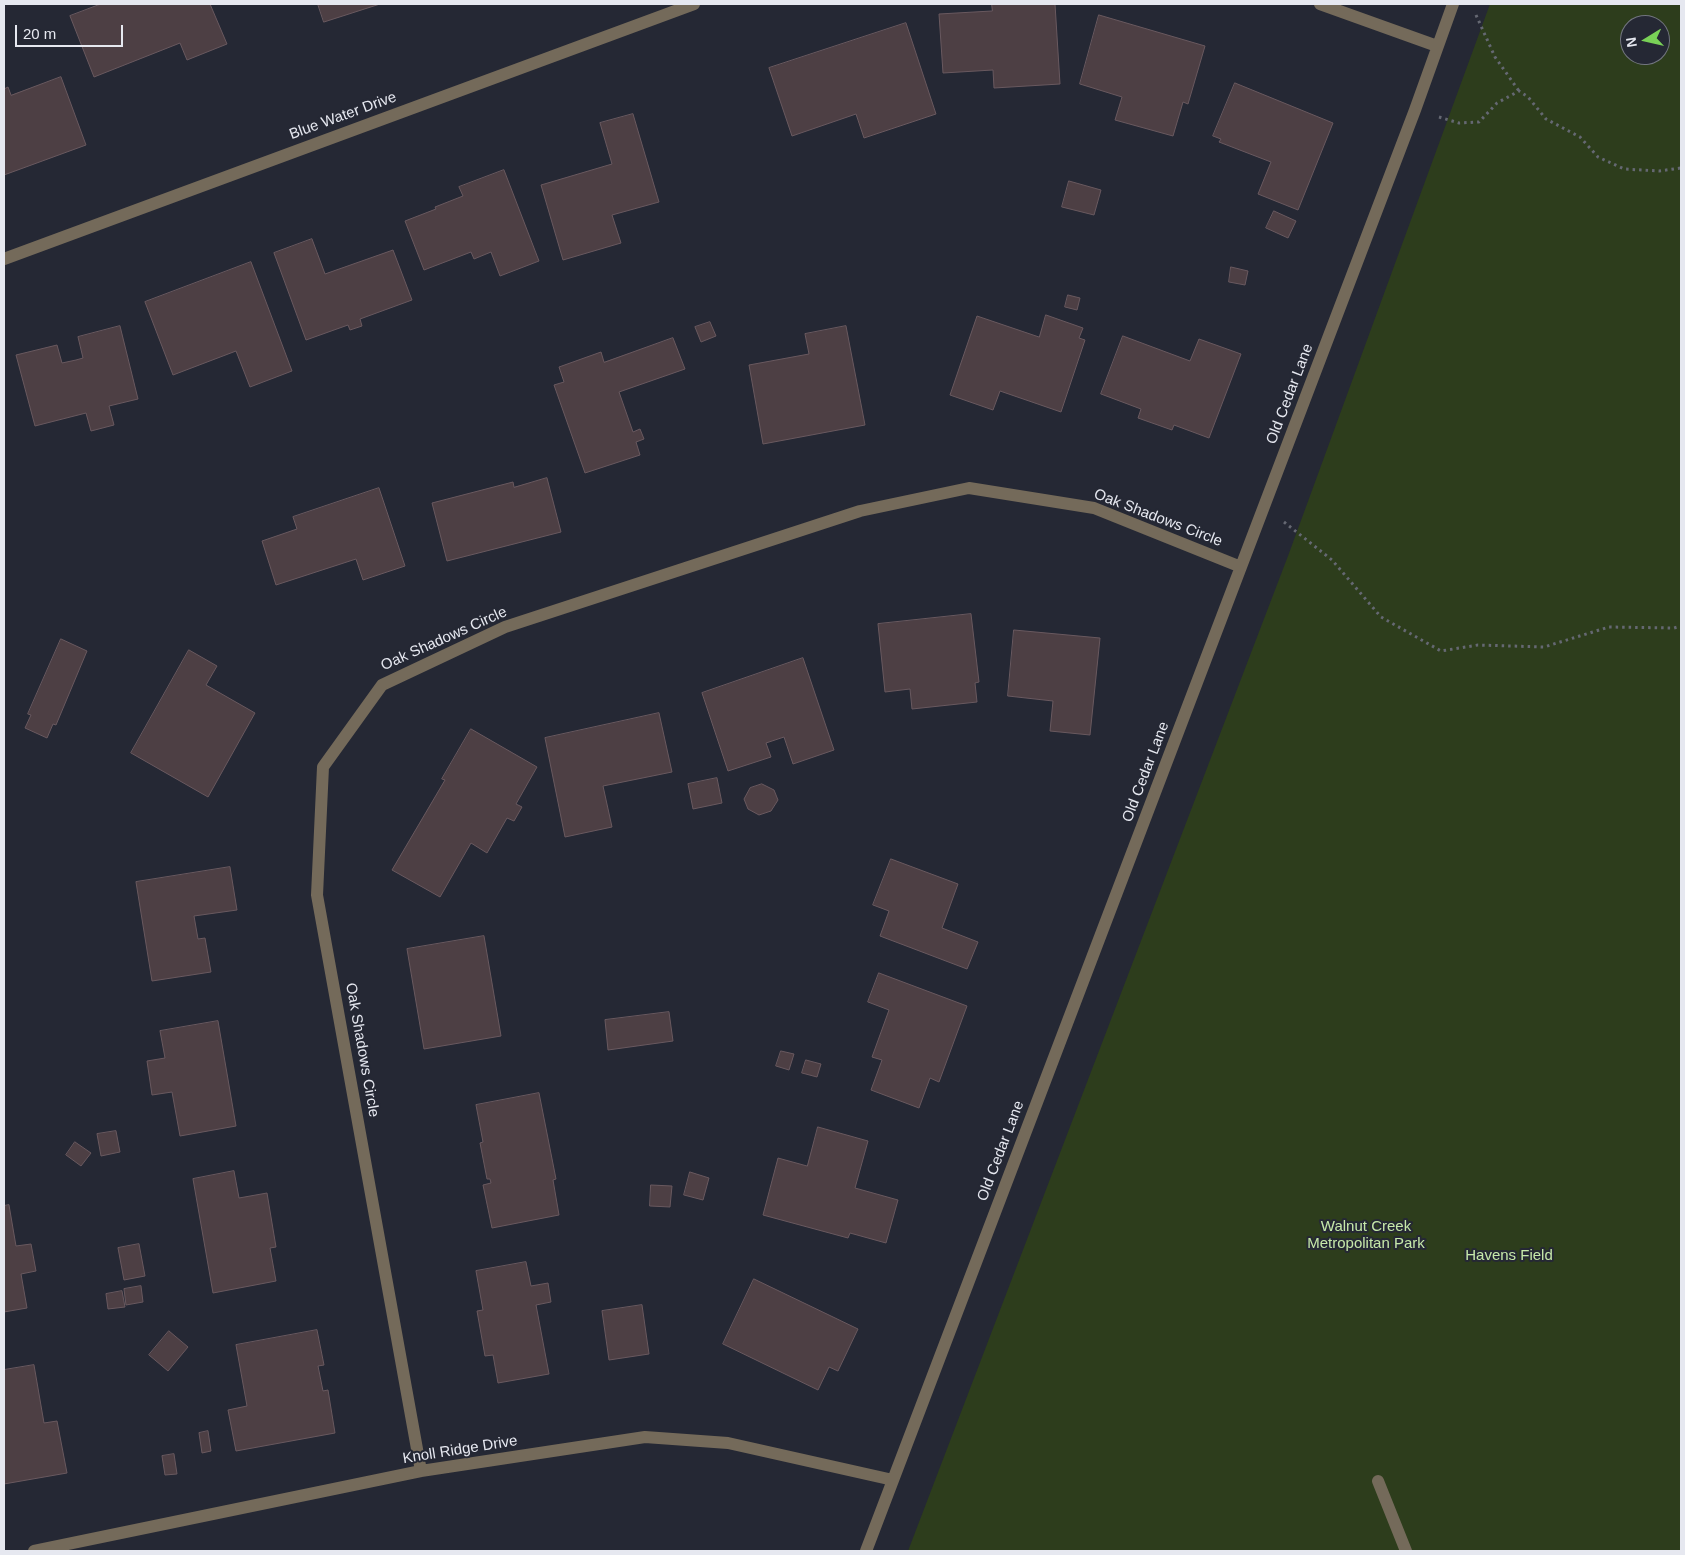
<!DOCTYPE html>
<style>
body{margin:0}
#map{position:relative;width:1685px;height:1555px;overflow:hidden;background:#252834;font-family:Helvetica,sans-serif}
canvas{display:block}
.frame{position:absolute;inset:0;border:5px solid #e6e8f0;pointer-events:none}
.north{position:absolute;left:1620px;top:15px;width:50px;height:50px;box-sizing:border-box;background:#252834;border:1px solid #72757f;border-radius:50%;rotate:261deg;font-size:14px;font-weight:700;line-height:20px;text-align:center;color:#e6e8f0}
.north::after{content:'';display:block;margin:auto;width:18px;height:22px;background:#79d157;clip-path:polygon(50% 0,100% 100%,50% 72%,0 100%)}
.scale{position:absolute;left:15px;top:25px;width:108px;height:22px;box-sizing:border-box;border:2px solid #e6e8f0;border-top:0;padding-left:6px;font-size:15px;line-height:18px;white-space:nowrap;color:#e6e8f0;-webkit-text-stroke:4px #252834;paint-order:stroke}
</style>
<div id="map">
<canvas width="1685" height="1555"></canvas>
<div class="frame"></div>
<div class="north">N</div>
<div class="scale">20 m</div>
</div>
<script>
const ctx = document.querySelector('canvas').getContext('2d');
ctx.lineJoin = 'round';
function fill(path, color) { ctx.fillStyle = color; ctx.fill(path, 'evenodd'); }
function trace(path, color, width, dash) { ctx.strokeStyle = color; ctx.lineWidth = width; ctx.lineCap = dash ? 'butt' : 'round'; ctx.setLineDash(dash || []); ctx.stroke(path); }
function write(font, color, halo, rows, align = 'center') {
  ctx.font = font + ' Helvetica,sans-serif'; ctx.lineWidth = 4; ctx.setLineDash([]); ctx.textBaseline = 'middle'; ctx.strokeStyle = halo; ctx.fillStyle = color; for (const [text, x, y, turn = 0] of rows) {
    ctx.save(); ctx.translate(x, y); ctx.rotate((+turn || 0) * Math.PI / 180); ctx.textAlign = isNaN(turn) ? turn : align; if (halo) ctx.strokeText(text, 0, 0); ctx.fillText(text, 0, 0); ctx.restore();
  }
}
fill(new Path2D(`
 M1490 4H1681V1551H908L1288 556ZM1630 25H1660V55H1630Z`), '#2d3d1c');
const building = new Path2D(`
 M101 4H210L227 44 187 60 180 43 94 77 70 16Z
 M318 4H380L324 22Z
 M992 4H1055L1060 84 994 88 993 70 943 73 939 14 992 11Z
 M1099 15 1205 46 1188 104 1183 102 1173 136 1115 120 1122 97 1080 84Z
 M906 23 936 114 864 138 856 114 792 136 769 68Z
 M61 77 86 145 4 175V89L8 87 11 95Z
 M1235 83 1333 123 1298 210 1258 194 1271 162 1219 142 1221 139 1213 136Z
 M633 114 659 202 612 215 621 243 563 260 541 185 612 164 600 123Z
 M504 170 539 261 500 276 491 252 474 259 471 252 424 270 405 221 436 209 435 207 463 196 459 187Z
 M1069 181 1101 190 1094 215 1062 207Z
 M1274 211 1296 221 1288 238 1266 228Z
 M312 239 325 274 393 250 412 300 360 319 362 326 350 330 348 325 306 340 274 253Z
 M251 262 292 371 250 387 236 351 173 375 145 302Z
 M1231 267 1248 271 1245 285 1229 282Z
 M1068 295 1080 298 1077 310 1065 307Z
 M1046 315 1083 328 1079 338 1085 340 1061 412 1000 391 993 410 950 395 977 316 1039 337Z
 M710 322 716 336 701 342 695 327Z
 M120 326 138 399 109 406 114 425 91 431 86 413 35 426 16 355 57 345 62 363 76 360 83 358 78 337Z
 M846 326 865 425 763 444 749 365 809 354 805 334Z
 M1123 336 1190 361 1199 339 1241 354 1209 438 1174 425 1172 430 1138 418 1141 409 1101 394Z
 M673 338 685 369 619 392 633 432 640 429 644 439 636 442 640 455 585 473 554 385 564 382 559 367 601 352 604 362Z
 M547 478 561 532 447 561 432 503 513 482 514 487Z
 M379 488 405 566 363 580 356 559 276 585 262 541 297 529 293 517Z
 M971 614 979 682 975 683 977 702 912 709 910 689 885 692 878 624Z
 M1014 630 1100 638 1090 735 1050 731 1053 701 1008 696Z
 M61 639 87 651 56 725 53 724 47 738 25 728 31 715 28 714Z
 M189 650 217 666 206 685 255 713 208 797 131 753Z
 M803 658 834 750 793 764 784 737 766 743 771 757 728 771 702 693Z
 M659 713 672 772 603 786 612 827 565 837 545 738Z
 M471 729 537 767 516 804 522 807 514 821 507 818 487 853 471 843 440 897 392 870 445 780 442 779Z
 M717 778 722 803 693 809 688 784Z
 M762 784 774 790 778 800 771 811 759 815 748 809 744 799 750 788Z
 M891 859 958 884 942 928 978 942 967 969 880 936 889 911 873 905Z
 M230 867 237 910 194 916 198 939 205 938 211 972 152 981 136 882Z
 M484 936 501 1036 424 1049 407 949Z
 M879 973 967 1006 939 1082 930 1078 919 1108 871 1090 882 1060 872 1057 889 1010 868 1002Z
 M669 1012 673 1041 608 1050 605 1020Z
 M218 1021 236 1126 180 1136 172 1092 152 1095 147 1061 165 1058 160 1031Z
 M781 1051 794 1054 789 1070 776 1066Z
 M806 1060 821 1064 817 1077 802 1073Z
 M539 1093 556 1179 553 1180 559 1215 492 1228 483 1185 491 1183 490 1179H487L480 1143 483 1142 476 1105Z
 M818 1127 868 1141 855 1188 898 1200 886 1243 850 1233 848 1238 763 1215 778 1158 807 1166Z
 M116 1131 120 1152 101 1156 97 1134Z
 M75 1142 91 1153 81 1166 66 1155Z
 M234 1171 239 1198 267 1193 276 1247 270 1248 276 1281 213 1293 193 1179Z
 M690 1172 709 1178 703 1200 684 1195Z
 M651 1185 672 1186 670 1207 650 1206Z
 M9 1205 16 1246 31 1244 36 1271 21 1274 27 1308 4 1312V1206Z
 M139 1244 145 1276 124 1280 118 1248Z
 M526 1262 531 1286 548 1283 551 1302 536 1305 549 1374 498 1383 493 1355 485 1356 477 1311 483 1310 476 1271Z
 M754 1279 858 1329 838 1371 829 1367 818 1390 723 1344Z
 M141 1286 143 1302 126 1305 124 1289Z
 M122 1291 125 1307 108 1309 106 1294Z
 M642 1305 649 1354 609 1360 602 1311Z
 M317 1330 324 1365 318 1366 323 1391 328 1390 335 1433 236 1451 228 1410 247 1406 236 1345Z
 M169 1331 188 1347 168 1371 149 1355Z
 M34 1365 44 1423 57 1421 67 1473 4 1484V1370Z
 M208 1431 211 1451 202 1453 199 1433Z
 M174 1454 177 1474 165 1475 162 1456Z`);
fill(building, '#4d3f44');
trace(building, '#69595f', 1);
trace(new Path2D(`
 M1476 15 1495 57 1519 91
 M1439 117 1459 123 1479 122 1497 103 1519 91 1528 97 1546 119 1580 137 1598 157 1624 169 1659 171 1681 168
 M1284 522 1332 560 1381 617 1441 651 1478 645 1544 647 1609 627 1674 628 1681 626`), '#656872', 3, [2.5, 4]);
trace(new Path2D(`
 M1378 1481 1406 1551`), '#746a5a', 12);
trace(new Path2D(`
 M1320 4 1437 46
 M4 259 694 4
 M421 1471 317 895 323 767 382 685 505 627 860 511 969 488 1094 508 1241 567
 M34 1551 421 1471 645 1437 728 1443 893 1480
 M866 1551 1415 110 1453 4`), '#746a5a', 12);
write('15px', '#e6e8f0', '#252834', [
 ["Blue Water Drive",343,116,-20],
 ["Old Cedar Lane",1290,394,-69],
 ["Oak Shadows Circle",1158,518,21],
 ["Oak Shadows Circle",444,639,-24],
 ["Old Cedar Lane",1146,772,-69],
 ["Oak Shadows Circle",362,1050,80],
 ["Old Cedar Lane",1001,1151,-69],
 ["Knoll Ridge Drive",460,1450,-9]
]);
write('15px', '#c6e8a9', '#252834', [
 ["Walnut Creek",1366,1227],
 ["Metropolitan Park",1366,1244],
 ["Havens Field",1509,1256]
]);
</script>
